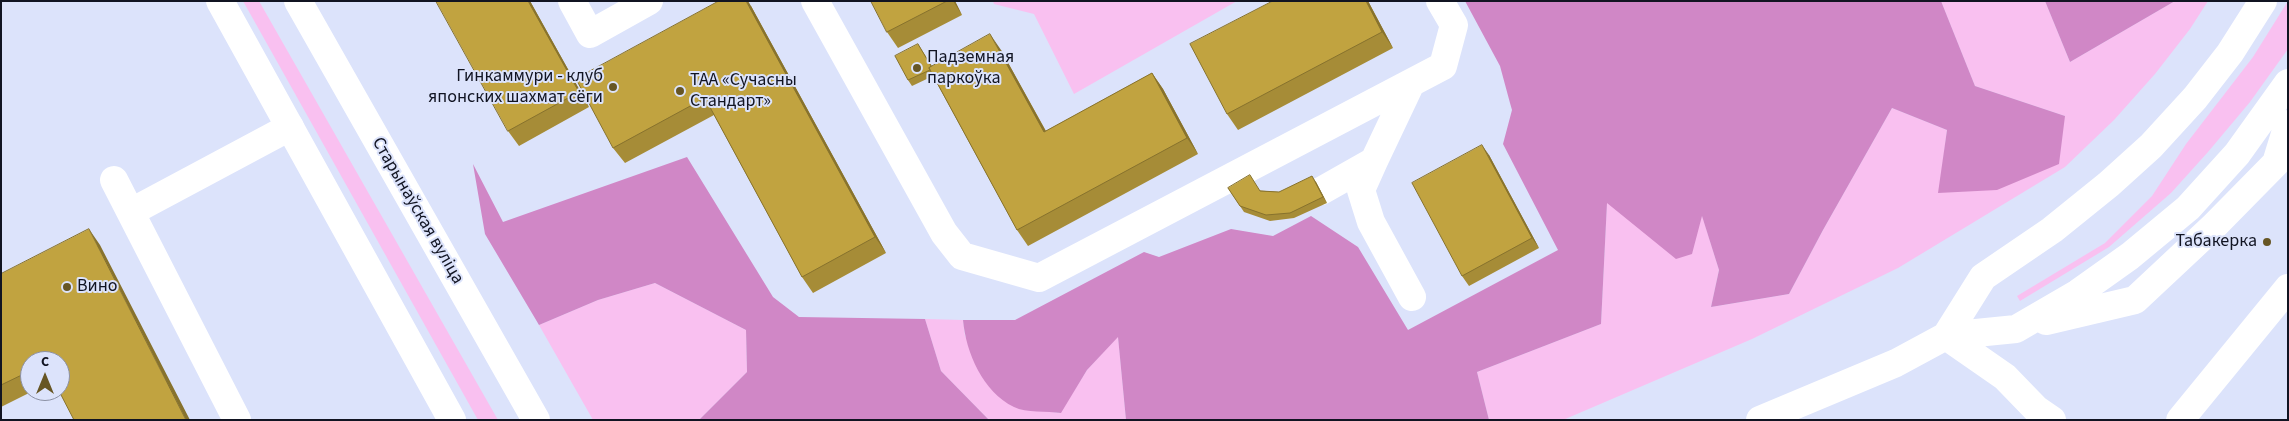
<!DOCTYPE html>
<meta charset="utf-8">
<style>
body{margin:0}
#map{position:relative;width:2289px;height:421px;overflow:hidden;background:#dce3fb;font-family:"Source Sans 3",sans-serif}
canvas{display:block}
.frame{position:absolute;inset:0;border:2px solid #111422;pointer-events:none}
.north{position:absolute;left:20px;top:351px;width:50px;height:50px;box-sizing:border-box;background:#dce3fb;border:1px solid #8b90a4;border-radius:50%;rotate:0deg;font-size:14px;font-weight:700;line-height:20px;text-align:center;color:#111422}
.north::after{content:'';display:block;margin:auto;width:18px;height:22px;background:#675624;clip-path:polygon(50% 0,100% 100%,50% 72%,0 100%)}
</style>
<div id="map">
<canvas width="2289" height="421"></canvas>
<div class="frame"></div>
<div class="north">С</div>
</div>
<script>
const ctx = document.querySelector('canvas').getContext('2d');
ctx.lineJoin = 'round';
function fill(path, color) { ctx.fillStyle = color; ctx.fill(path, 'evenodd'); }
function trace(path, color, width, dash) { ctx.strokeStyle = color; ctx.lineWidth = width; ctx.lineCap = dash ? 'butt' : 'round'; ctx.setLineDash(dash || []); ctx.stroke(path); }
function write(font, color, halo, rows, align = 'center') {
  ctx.font = font + ' "Source Sans 3",sans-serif'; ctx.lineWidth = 4; ctx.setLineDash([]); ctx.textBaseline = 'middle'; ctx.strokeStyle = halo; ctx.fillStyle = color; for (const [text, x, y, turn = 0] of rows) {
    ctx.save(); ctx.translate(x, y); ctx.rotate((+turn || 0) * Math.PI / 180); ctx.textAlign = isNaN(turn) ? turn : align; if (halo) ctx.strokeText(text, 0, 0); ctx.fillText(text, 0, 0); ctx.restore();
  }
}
fill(new Path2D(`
 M243 1H259L498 420H478Z
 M993 1H1237L1074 94 1034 14 994 4Z
 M1941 1H2045L2070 62 2175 1H2208L2190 29 2155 74 2114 120 2065 167 1898 268 1752 339 1563 420H1489L1477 372 1601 324 1607 202 1702 215 1719 270 1711 307 1789 294 1823 230 1892 108 1947 130 1939 193 2065 116 1975 86Z
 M2288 1V49L2250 102 2208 152 2171 193 2109 247 2020 301 2017 296 2105 243 2152 196 2186 144 2253 57Z
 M655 283 746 330 747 372 699 420H593L539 325 598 300Z
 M925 319 963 320 965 336 1015 407 1060 413 1087 370 1118 336 1126 420H989L941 371Z`), '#f9c0f0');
fill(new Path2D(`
 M1465 1H1941L1975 86 2065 116 2059 164 1997 190 1938 193 1947 130 1892 108 1823 230 1789 294 1711 307 1719 270 1702 216 1692 254 1676 259 1607 203 1601 324 1477 372 1489 420H1126L1118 337 1087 370 1061 413C1047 411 1026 413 1014 407 983 392 966 353 963 320H1015L1144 252 1159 257 1231 229 1273 236 1311 216 1358 247 1408 330 1558 250 1503 144 1512 110 1510 103 1500 66Z
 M2045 1H2175L2070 62Z
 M687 157 773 297 799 317 925 319 941 371 989 420H699L747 372 746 330 655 283 598 300 539 325 485 234 473 164 503 222Z`), '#d087c6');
trace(new Path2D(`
 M572 1 590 34 649 1
 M815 1 944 233 962 256 1039 278 1443 66 1454 25 1440 1
 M1374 161 1361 190 1371 222 1412 297
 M114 180 237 420
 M1321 191 1374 161 1411 83
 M131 212 290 127
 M2046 321 2135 300 2213 227 2276 163 2288 124
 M1946 336 1983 277 2052 230 2109 184 2151 146 2195 98 2230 53 2263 1
 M1946 336 2005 377 2036 409 2052 420
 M1760 420 1896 363 1946 336 2016 329 2078 293 2130 256 2188 208 2237 154 2288 83
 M2180 420 2288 288`), '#fff', 28);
trace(new Path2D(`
 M220 1 452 420
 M298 1 536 420`), '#fff', 28);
fill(new Path2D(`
 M530 1 589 107 519 146 508 131Z
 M871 1H955L962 15 898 48 887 32Z
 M1368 1 1393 48 1238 130 1227 114Z
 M751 6 886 253 813 293 802 277 714 115 625 163 613 148Z
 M918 44 932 66 1001 50 1046 131 1152 73 1163 89 1198 154 1028 246 1017 230 933 76 912 86 908 80Z
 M1489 155 1539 248 1469 286 1462 276Z
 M1316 182 1327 203 1294 218 1270 221 1244 212 1228 188 1279 192Z
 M100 245 60 361H30V391H33L1 407V274Z`), '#a68c37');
fill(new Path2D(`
 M528 1H530L589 107 579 92Z
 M746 1H748L751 6 886 253 875 237Z
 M953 1H955L962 15Z
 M1366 1H1368L1393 48 1382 32Z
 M990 34 1001 50 1055 148 1044 132Z
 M1152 73 1163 89 1198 154 1187 138Z
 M1482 145 1489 155 1539 248 1532 238Z
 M1312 176 1316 182 1327 203 1323 197Z
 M89 229 100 245 190 420H186Z`), '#87722d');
const building = new Path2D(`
 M436 1H528L579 92 508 131Z
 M719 1H746L875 237 802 277 705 98 613 148 576 79Z
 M871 1H947L887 32Z
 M1273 1H1366L1382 32 1227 114 1190 44Z
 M990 34 1044 132 1152 73 1187 138 1017 230 929 68Z
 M918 44 931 66 929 68 930 70 908 80 895 56Z
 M1482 145 1532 238 1462 276 1412 183Z
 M1250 175 1260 191 1279 192 1312 176 1323 197 1290 213 1266 215 1240 206 1228 188Z
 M89 229 186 420H74L59 391H60V361H30V371L1 385V274Z`);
fill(building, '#c1a340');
trace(building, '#87722d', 1);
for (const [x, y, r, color] of [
 [917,68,5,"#675624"],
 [613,87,5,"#675624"],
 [680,91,5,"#675624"],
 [2267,242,5,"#675624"],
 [67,287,5,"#675624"]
]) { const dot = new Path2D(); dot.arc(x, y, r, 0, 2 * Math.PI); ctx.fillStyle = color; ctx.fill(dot); trace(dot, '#dce3fb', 2); }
write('18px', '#111422', '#dce3fb', [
 ["Падземная",927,58],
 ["паркоўка",927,79],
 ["Гинкаммури - клуб",603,77,"right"],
 ["японских шахмат сёги",603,98,"right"],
 ["ТАА «Сучасны",690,81],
 ["Стандарт»",690,102],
 ["Табакерка",2257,242,"right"],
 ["Вино",77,287]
], 'left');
write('18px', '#111422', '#dce3fb', [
 ["Старынаўская вуліца",417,211,60]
]);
</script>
